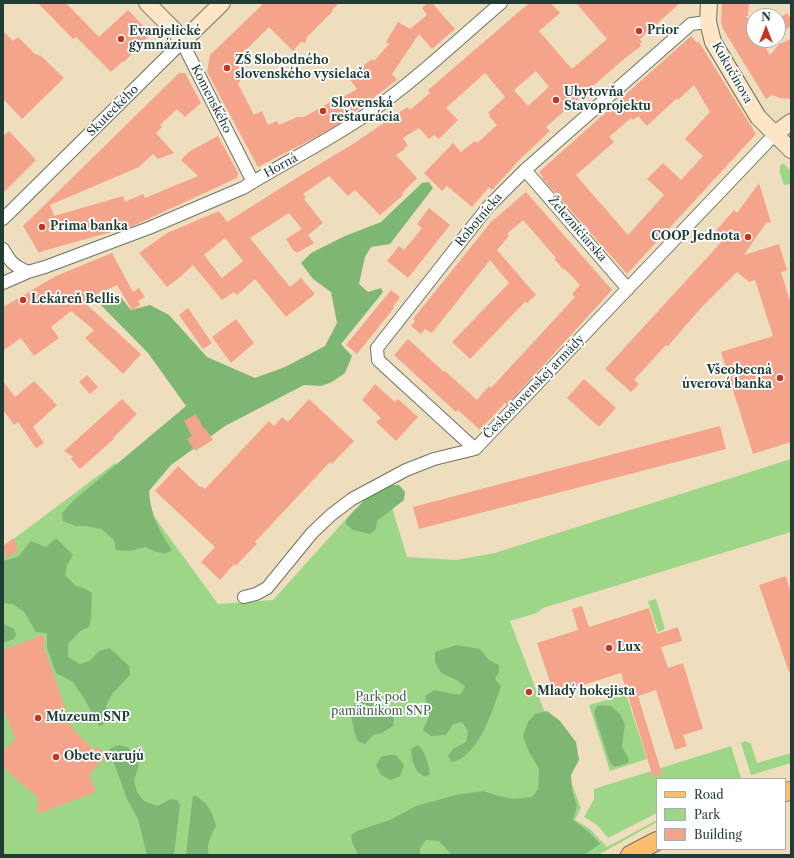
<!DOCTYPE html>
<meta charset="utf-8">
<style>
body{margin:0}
#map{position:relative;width:794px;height:858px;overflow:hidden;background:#efdebe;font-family:"Libre Caslon Text",serif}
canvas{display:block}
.frame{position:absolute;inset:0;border:4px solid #1f3d34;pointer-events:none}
.legend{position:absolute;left:656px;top:778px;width:130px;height:72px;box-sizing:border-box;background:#fff;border:1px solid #a5b1ae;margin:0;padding:5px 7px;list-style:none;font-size:12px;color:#1f3d34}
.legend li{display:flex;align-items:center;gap:8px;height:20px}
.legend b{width:20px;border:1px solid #a5b1ae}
.north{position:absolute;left:746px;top:8px;width:40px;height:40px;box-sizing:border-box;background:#fff;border:1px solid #a5b1ae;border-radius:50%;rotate:0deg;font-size:11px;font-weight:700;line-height:16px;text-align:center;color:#1f3d34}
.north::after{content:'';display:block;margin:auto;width:14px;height:18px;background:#c8321e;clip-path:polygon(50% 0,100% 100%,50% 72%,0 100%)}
</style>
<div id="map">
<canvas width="794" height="858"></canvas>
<div class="frame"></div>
<ul class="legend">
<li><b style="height:5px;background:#fbbd6e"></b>Road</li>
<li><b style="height:11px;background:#9ed688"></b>Park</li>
<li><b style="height:11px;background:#f5a48c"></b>Building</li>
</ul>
<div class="north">N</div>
</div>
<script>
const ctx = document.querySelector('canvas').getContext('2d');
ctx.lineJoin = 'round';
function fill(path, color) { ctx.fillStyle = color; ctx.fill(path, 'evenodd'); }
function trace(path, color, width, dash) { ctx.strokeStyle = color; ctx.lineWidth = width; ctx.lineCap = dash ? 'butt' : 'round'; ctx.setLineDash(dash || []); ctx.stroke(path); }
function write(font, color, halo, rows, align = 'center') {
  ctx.font = font + ' "Libre Caslon Text",serif'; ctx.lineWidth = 3.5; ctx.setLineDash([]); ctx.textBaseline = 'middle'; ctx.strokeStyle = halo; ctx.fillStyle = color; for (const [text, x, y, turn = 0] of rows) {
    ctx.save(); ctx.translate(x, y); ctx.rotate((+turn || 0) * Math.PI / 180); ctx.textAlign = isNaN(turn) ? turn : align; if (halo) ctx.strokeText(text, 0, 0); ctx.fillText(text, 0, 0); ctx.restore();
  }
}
fill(new Path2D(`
 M783 163 791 171V184L784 185 780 173V166Z
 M791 459V532L543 608 537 613 510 621 581 808 575 820 590 829 607 847 657 820V822L598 855H3V547L115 463 218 604 273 600 355 509 391 504 407 557 456 560 495 553Z
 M656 599 665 629 658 632 648 601Z
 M626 694 647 759 610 771 589 705Z
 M746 741 751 744 757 763 791 753V763L751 775 741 743Z
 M731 746 741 778 657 779V813L608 838 597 825 584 817 594 799V789Z`), '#9ed688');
fill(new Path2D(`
 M429 182 433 188 390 244 371 247 365 257 359 284 368 292 381 288 383 292 341 344 352 356 345 373 332 382 321 386 304 385 225 426 171 465 149 491C150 513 160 533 172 550 163 557 154 551 145 547L130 551 116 550 114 540 101 529 85 526H76L63 521 62 513 74 500 186 406 148 353 98 302 118 294 131 310 150 305 169 315 207 357 255 378 285 367 325 346 337 323 331 292 313 279 301 263 311 253 345 236 381 222 422 183Z
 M391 485H399L405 492 404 500 377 521 376 529 370 534 353 530 346 524V520L365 499Z
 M56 538 73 555 67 565 65 575 76 586 84 588 92 593 91 619 89 627 80 631 68 644V657L80 664 90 661 99 651 110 648 129 666 130 675 112 694 106 706 110 716 108 722 99 726 85 700 73 682 56 673 47 648V633L36 632 24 612 13 604 3 603V561L18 557 31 541 46 547Z
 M4 624 14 629 16 635 14 639 3 643V625Z
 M457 645 480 649 489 660 499 665V672L495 679 501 686C493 709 482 746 460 759 458 761 454 761 451 762L448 756 454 748 466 742 468 731 462 722 453 724 446 735 431 736 423 730 428 719 425 696 434 690 460 695 465 687 457 680 441 673 435 662V652Z
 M370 699 385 706 394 716 393 726 382 733 373 735 365 744 358 741C353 732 354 724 350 714L354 705Z
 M601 705 611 706 620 714 625 724 622 747 629 759 628 763 615 767 610 763 594 713 596 707Z
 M547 711 560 721 576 742 579 760 571 775 572 790 577 806 573 820 589 832 600 844 584 855H452L439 841 426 840 420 848V855H358L352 842 351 835 357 831 390 820 416 806 456 795 483 791 495 795 513 799 532 797 538 789 539 769 528 750 523 736 528 722 535 714Z
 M119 745 129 748 139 764 134 781 137 792 144 801 157 806 171 799 177 800 180 805 174 855H147L138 819 127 799 109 749Z
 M418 745C426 753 428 763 430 774L426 777C414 772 412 762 411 749Z
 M388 755H396L404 765 400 776 390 780 381 775 376 765 381 757Z
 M193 795C207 800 213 813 216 826 212 834 205 846 209 855H186Z`), '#7eb774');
fill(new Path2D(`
 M38 3H66L99 37 128 10 151 34 124 62 123 61 111 72 76 37 73 39Z
 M264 3H339L332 10 333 11 307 37 305 43 301 42 293 51 269 27 243 53 246 64 244 75 238 84 254 115 262 111 268 125 277 121 279 125 297 117H304L334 100 335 102 357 89 348 77 372 59 374 61 389 44 386 42 398 22 410 29 427 15 422 8 428 3H432L455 29 432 49 419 34 392 74 397 80 340 123 320 135 258 167 207 72 210 55Z
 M529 3H551L560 13 539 31 572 69 607 39 576 3H680L640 39 642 42 640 44 641 46 624 59 546 127 550 131 515 164V165L492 190 489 187 472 207 447 186 442 191 424 173 453 143 461 152 475 141 477 143 497 125 489 116 490 115 488 113 505 97 485 73 446 108 458 120 439 139 434 135 429 139 419 128 403 138 408 146 404 148 405 149 396 155 417 178 405 190 402 194 403 195 380 215 355 190 348 196 329 176 303 194 306 197 304 199 323 223 308 235 314 243 297 253 293 250 286 239 302 229 289 213 250 238 290 287 301 278 315 294 286 317 255 279 237 295 234 292 222 300 193 265 179 278 167 287 139 253 167 233 219 211 227 222 295 179 356 142 407 107 410 110 430 93 428 90ZM536 71 549 87 528 106 514 90ZM225 238 243 261 222 278 204 255Z
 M722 3H749L748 16H746L748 19V35L754 30V40H761L770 55 779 44 791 39V99L780 98 772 95 766 99 723 29 721 23Z
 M787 13 791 19V26L783 32 778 24V19Z
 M3 31 13 41 18 37 36 55 37 54 39 56 40 55 64 78 22 119 3 99Z
 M691 36 697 43 699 42 756 134 627 274 542 178 543 177 539 172ZM694 85 710 112 685 139 703 156 681 180 663 163 647 179 664 195 628 235 576 175 614 142 609 137 631 118 633 120 638 116 647 126 677 98 678 100Z
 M179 73H185L201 103 185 117 177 109 160 125 162 127 156 133 174 153 158 159 153 154 139 167 50 205 54 216 123 196 125 202 143 194 145 198 198 176 181 160 190 151 218 136 238 173 237 178 133 226 43 251 39 253 23 226Z
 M9 131 36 160 3 193V136Z
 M759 183 771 222 766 223 744 255 779 244 787 270 781 272 791 304V442L753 454 721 352 773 336 755 280 749 282 737 272 701 308 668 346 666 345 634 380 639 384 631 392 605 369 714 250 721 242 713 234 734 210 737 213Z
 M526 192 612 290 507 405 505 403 480 430 458 410 456 412 394 355 408 339 444 372 445 371 477 400 489 386 491 388 575 297 572 294 580 285 565 269 564 270 554 259 556 258 523 220 507 234 509 236 497 250 536 295 527 303 525 302 470 359 452 342 509 283 490 260 432 333 425 329 421 334 411 326 415 321 413 319 491 222Z
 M429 208 450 225 408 278 387 261 399 246 404 250 422 228 417 224Z
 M112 253 133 292 139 288 145 297 138 301 140 305 132 310 117 285 96 295 84 302 141 354 123 374 85 338 94 330 71 311 51 327 59 338 34 356 21 338 3 351V307L56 276Z
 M391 290 400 297 393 307 394 308 357 354 346 345Z
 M188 308 212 343 203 349 179 315Z
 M236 319 254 343 231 363 212 337Z
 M87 375 98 387 90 394 79 382Z
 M584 379 616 408 599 427 567 398Z
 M3 381 15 397 34 381 57 405 33 427 44 443 36 448 18 422 14 425 3 410Z
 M375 384 395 402 398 399 418 417 396 441 376 422 381 418 362 400Z
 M122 399 137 414 113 438 114 439 80 469 71 459 73 457 64 451Z
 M309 399 354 441 332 464 330 462 255 542 257 544 244 557 236 566 234 564 220 580 201 562 215 547 155 491 178 466 200 487 201 486 205 489 269 421 274 426 282 417 288 422Z
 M196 414 204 429 205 428 213 440 195 451 187 439 192 436 184 421Z
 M720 426 726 449 419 529 413 507Z
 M13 538 19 550 7 558 3 546Z
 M786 576 791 594V671L789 672 759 585Z
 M582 606 589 627 649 608 657 634 678 627 682 641 661 647 668 668 683 663 703 729 683 735 687 746 675 750 656 690 638 696 662 774 653 777 621 673 554 694 537 643 578 630 572 609Z
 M44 634V648L72 728 93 749 98 747 108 755 89 774 96 792 37 814 38 800 35 794 27 789 3 767V751L15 739 3 709V650Z`), '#f5a48c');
const street = new Path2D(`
 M525 170 628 289
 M3 219 182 42 253 182
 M3 249C11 263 13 265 28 272
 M3 283 28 272 45 267 149 228 243 188 253 182C293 158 335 137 373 110 418 78 459 39 501 3
 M475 449 378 360 377 348 488 207 525 170 691 24 708 22
 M244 597 256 594 267 588 312 533 331 515 352 499 406 470 434 459 475 449 775 134`);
const secondary = new Path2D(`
 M147 3 177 33 182 42 222 3
 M709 3 708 22 713 42 758 117 791 150
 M775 134 791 122`);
const primary = new Path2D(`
 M785 792 791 791
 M630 855 657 841`);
trace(street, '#687564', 14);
trace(secondary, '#687564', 18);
trace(primary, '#687564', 20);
trace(street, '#fff', 12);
trace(secondary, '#fde5c5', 16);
trace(primary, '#fbbd6e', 18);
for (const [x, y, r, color] of [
 [639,31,4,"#c8321e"],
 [121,39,4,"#c8321e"],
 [227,68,4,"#c8321e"],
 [556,100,4,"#c8321e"],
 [323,111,4,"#c8321e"],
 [42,227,4,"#c8321e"],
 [748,237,4,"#c8321e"],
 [23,300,4,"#c8321e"],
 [780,378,4,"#c8321e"],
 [609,648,4,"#c8321e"],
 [529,692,4,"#c8321e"],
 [38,718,4,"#c8321e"],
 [56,757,4,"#c8321e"]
]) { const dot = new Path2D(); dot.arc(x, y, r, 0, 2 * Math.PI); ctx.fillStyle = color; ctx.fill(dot); trace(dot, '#fff', 1.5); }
write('bold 12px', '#1f3d34', '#fff', [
 ["Prior",647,31],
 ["Evanjelické",129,32],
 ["gymnázium",129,46],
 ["ZŠ Slobodného",235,61],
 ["slovenského vysielača",235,75],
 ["Ubytovňa",564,93],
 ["Stavoprojektu",564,107],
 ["Slovenská",331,104],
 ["reštaurácia",331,118],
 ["Prima banka",50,227],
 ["COOP Jednota",740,237,"right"],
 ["Lekáreň Bellis",31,300],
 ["Všeobecná",772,371,"right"],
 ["úverová banka",772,385,"right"],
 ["Lux",617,648],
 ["Mladý hokejista",537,692],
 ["Múzeum SNP",46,718],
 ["Obete varujú",64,757]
], 'left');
write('12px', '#1f3d34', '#fff', [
 ["Kukučínova",732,73,60],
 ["Komenského",211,99,63],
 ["Skuteckého",113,111,-45],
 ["Horná",281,166,-29],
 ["Robotnícka",479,220,-50],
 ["Železničiarska",577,229,49],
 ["Československej armády",534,387,-46]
]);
write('12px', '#3f6349', '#fff', [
 ["Park pod",381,698],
 ["pamätníkom SNP",381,712]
]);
</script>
